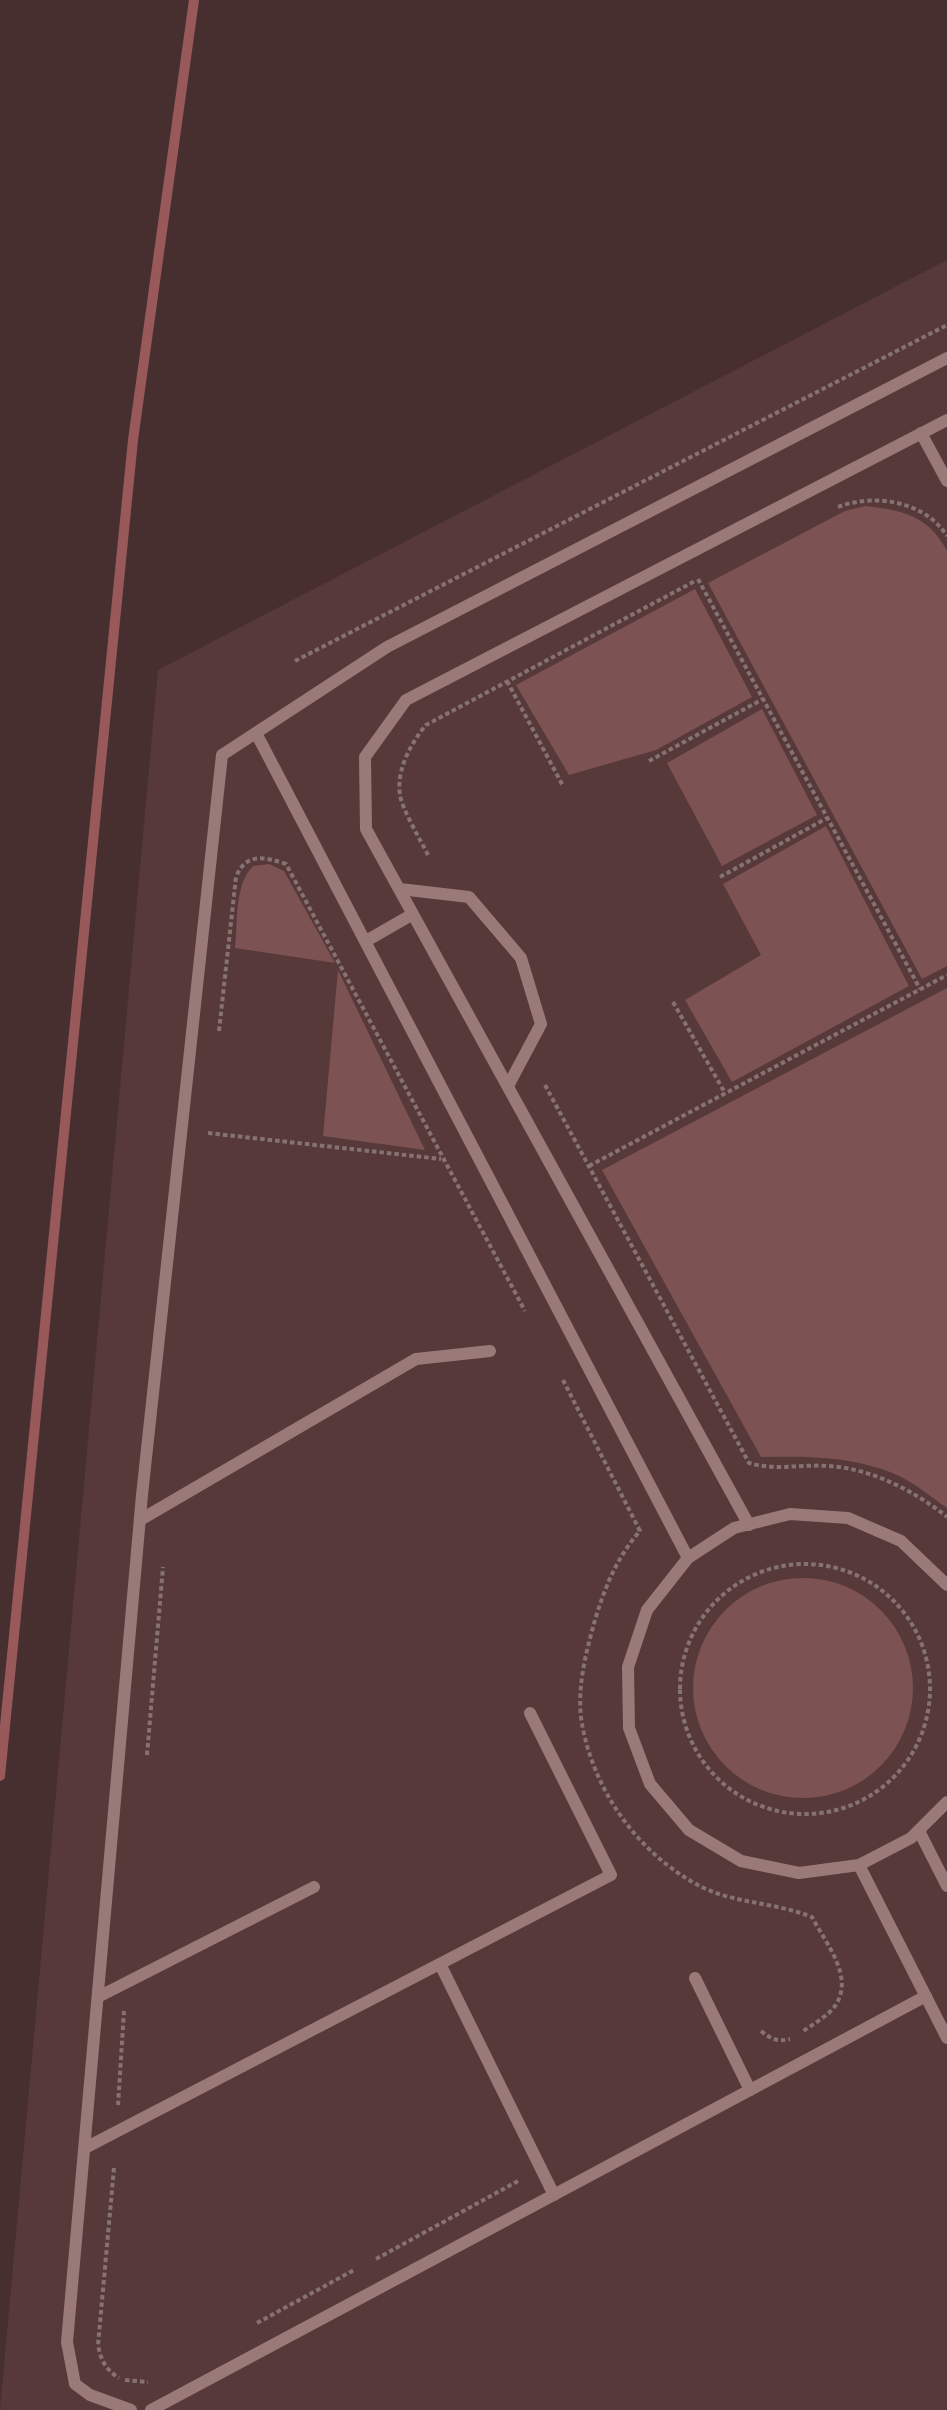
<!DOCTYPE html>
<style>
body{margin:0}
canvas{display:block;background:#472f2f}
</style>
<canvas width="947" height="2410"></canvas>
<script>
const ctx = document.querySelector('canvas').getContext('2d');
ctx.lineJoin = 'round';
function fill(path, color) { ctx.fillStyle = color; ctx.fill(path, 'evenodd'); }
function trace(path, color, width, dash) { ctx.strokeStyle = color; ctx.lineWidth = width; ctx.lineCap = dash ? 'butt' : 'round'; ctx.setLineDash(dash || []); ctx.stroke(path); }
fill(new Path2D(`
 M947 260V2410H0L158 670Z`), '#573939');
fill(new Path2D(`
 M865 506C903 510 929 516 947 551V966L922 979 708 583 845 511Z
 M695 589 752 697 656 750 569 775 516 685Z
 M762 709 817 815 722 866 667 763Z
 M826 826 909 986 732 1082 685 1000 761 955 723 884Z
 M269 864 284 871 335 963 235 948C238 923 234 885 253 866Z
 M338 970 425 1150 323 1136Z
 M947 988V1508C931 1497 915 1483 897 1475 854 1456 807 1456 761 1457L602 1170Z
 M693 1688a110 110 0 1 1 220 0a110 110 0 1 1-220 0Z`), '#7c5252');
trace(new Path2D(`
 M0 1776 133 440 194 0`), '#995859', 10);
trace(new Path2D(`
 M838 507C874 493 925 501 947 536
 M698 579 920 989
 M295 661 947 325
 M507 681 563 786
 M649 761 763 699
 M428 855C421 841 402 809 400 795 396 770 411 743 426 725L695 581
 M720 877 827 818
 M673 1002 725 1093
 M219 1031 236 877C246 852 265 857 286 864L525 1311
 M545 1085 749 1463C776 1471 800 1464 828 1466 870 1468 915 1491 947 1517
 M208 1133 441 1159
 M589 1166 947 975
 M563 1380 640 1531C617 1557 605 1587 595 1620 586 1652 576 1690 582 1724 594 1791 638 1853 698 1885 733 1904 775 1902 812 1917 826 1944 855 1977 835 2006 828 2016 812 2025 802 2032
 M680 1689a125 125 0 1 1 250 0a125 125 0 1 1-250 0Z
 M147 1755 163 1567
 M761 2031C771 2039 777 2042 790 2039
 M118 2105 124 2011
 M114 2168 98 2345C101 2360 105 2369 119 2378
 M376 2259 518 2181
 M257 2323 354 2270
 M125 2380 148 2382`), '#867272', 4, [4.5, 3]);
trace(new Path2D(`
 M921 433 947 481
 M400 889 469 897 521 958 541 1024 508 1086
 M140 1520 416 1359 490 1351
 M695 1978 750 2090
 M98 1997 314 1887`), '#997a79', 12);
trace(new Path2D(`
 M256 733 688 1558
 M366 941 413 914
 M749 1525 366 829 365 757 406 700 947 420
 M947 1585 901 1541 848 1518 790 1514 734 1528 688 1558 647 1610 628 1667 629 1728 650 1784 689 1830 741 1861 799 1873 859 1865 911 1838 947 1802
 M919 1831 947 1886
 M859 1865 947 2038
 M440 1964 554 2195
 M85 2148 611 1875 530 1713
 M131 2410 90 2395 75 2384 67 2342 142 1495 222 755 387 647 947 358
 M151 2410 926 1996`), '#997a79', 12);
</script>
